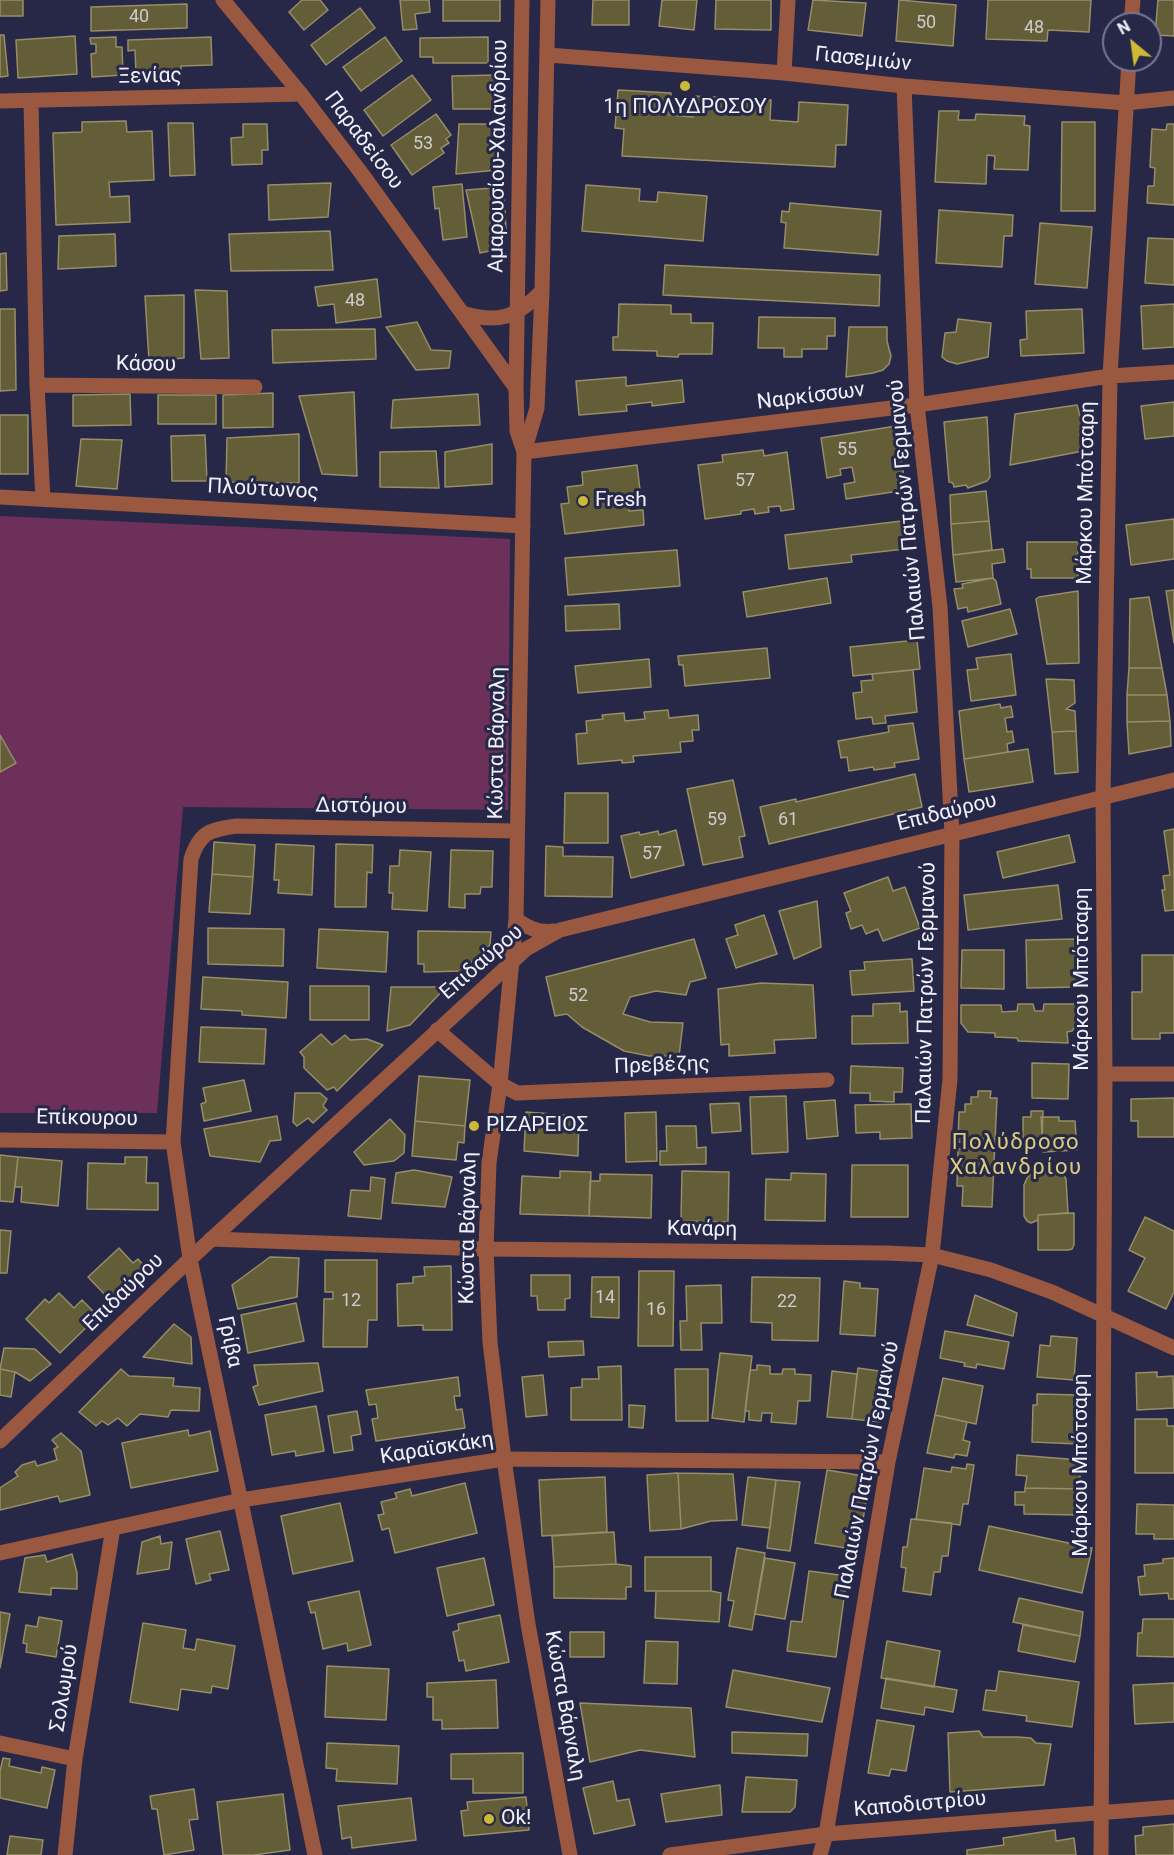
<!DOCTYPE html>
<meta charset="utf-8">
<style>
body{margin:0}
#map{position:relative;width:1174px;height:1855px;overflow:hidden;background:#272847;font-family:Roboto,sans-serif}
canvas{display:block}
.north{position:absolute;left:1102px;top:12px;width:60px;height:60px;box-sizing:border-box;background:#272847;border:2px solid #777890;border-radius:50%;rotate:331deg;font-size:16px;font-weight:700;line-height:24px;text-align:center;color:#eff1fd}
.north::after{content:'';display:block;margin:auto;width:21px;height:27px;background:#cdb938;clip-path:polygon(50% 0,100% 100%,50% 72%,0 100%)}
</style>
<div id="map">
<canvas width="1174" height="1855"></canvas>
<div class="north">N</div>
</div>
<script>
const ctx = document.querySelector('canvas').getContext('2d');
ctx.lineJoin = 'round';
function fill(path, color) { ctx.fillStyle = color; ctx.fill(path, 'evenodd'); }
function trace(path, color, width, dash) { ctx.strokeStyle = color; ctx.lineWidth = width; ctx.lineCap = dash ? 'butt' : 'round'; ctx.setLineDash(dash || []); ctx.stroke(path); }
function write(font, color, halo, rows, align = 'center') {
  ctx.font = font + ' Roboto,sans-serif'; ctx.lineWidth = 6; ctx.setLineDash([]); ctx.textBaseline = 'middle'; ctx.strokeStyle = halo; ctx.fillStyle = color; for (const [text, x, y, turn = 0] of rows) {
    ctx.save(); ctx.translate(x, y); ctx.rotate((+turn || 0) * Math.PI / 180); ctx.textAlign = isNaN(turn) ? turn : align; if (halo) ctx.strokeText(text, 0, 0); ctx.fillText(text, 0, 0); ctx.restore();
  }
}
fill(new Path2D(`
 M0 516 510 539 508 810 183 807 157 1113H0Z`), '#6d305b');
const building = new Path2D(`
 M0 0H23V16H0Z
 M302 0H320L328 10 304 30 289 12Z
 M400 0H429L430 12 415 14 417 29 403 30Z
 M443 0H500V21H443Z
 M593 0H629V25H592Z
 M662 0H697L694 30 659 26Z
 M716 0H771V30L715 29Z
 M813 0 866 3 862 36 808 30Z
 M899 0 956 5 953 46 896 41Z
 M988 0H1091L1089 32 1048 30 1047 41 986 39Z
 M1158 0H1174V36L1155 35Z
 M187 4V28L91 31V7Z
 M360 8 375 28 326 65 311 45Z
 M0 35H4L8 76 0 77Z
 M75 36 77 74 18 78 16 40Z
 M116 37V47H122L123 75 92 77 91 54 96 53V44H91L90 38Z
 M211 37 212 65 181 66V71L136 73 135 50 128 51V40Z
 M385 37 402 61 361 91 343 67Z
 M488 37V63H433V57H420V38Z
 M412 75 431 100 383 136 364 110Z
 M496 75V109H453L452 76Z
 M618 90 671 93 669 115 693 117 694 96 771 100 770 120 798 122 799 102 848 105 846 145H836L835 167 622 156 624 129 615 128Z
 M939 111H959L958 120H975L976 114 1025 116 1024 125 1030 126 1028 170 994 169 995 156 987 155 986 184 935 182Z
 M436 114 451 135 446 139 449 143 441 148 444 153 412 175 391 145Z
 M126 121 127 132 152 131 154 180 109 182 110 197 129 196 130 222 56 225 53 133 82 132V122Z
 M1062 122H1095V211H1061Z
 M168 123H193L195 175 170 176Z
 M243 124H267L268 150H262V164L232 165 231 138 243 137Z
 M459 124H496L497 170 456 174Z
 M1167 124H1174V205L1147 203 1148 186H1154L1155 168 1150 167 1152 129 1166 130Z
 M331 183 328 217 269 220 268 185Z
 M462 184 467 237 443 240 439 208 435 209 433 187Z
 M586 185 640 189 639 201 657 202 658 192 707 196 703 241 582 231Z
 M492 188 493 198 504 195 506 228 494 231V250L480 253 466 190Z
 M790 203 881 211 878 255 784 248 786 223 781 222 782 211 789 212Z
 M939 210 1013 215 1012 236H1004L1002 267 936 263Z
 M1040 223 1092 227 1087 288 1035 284Z
 M330 231 333 270 231 271 229 234Z
 M115 234 116 266 58 269 59 236Z
 M1148 238 1174 239V285L1145 283Z
 M6 253 7 290 0 291V254Z
 M665 265 880 275 879 306 663 295Z
 M377 279 381 317 336 323 334 304 318 306 315 287Z
 M195 290 227 291 229 358 201 359Z
 M184 295V358L149 361 145 296Z
 M619 304 671 305V314H691V323H713L712 354H679L678 357 657 356V351L613 350V337H618Z
 M1174 304V347L1143 349 1141 306Z
 M0 309H15L16 390 0 391Z
 M1082 309 1084 353 1021 356 1020 340 1027 339 1026 311Z
 M759 317 835 318V336H827V349H802V357H784V348H758Z
 M958 319 991 323 988 357 957 364 947 361 942 357 945 333 956 332Z
 M417 322 431 350 451 351 449 368 416 370 386 327Z
 M849 327H887V341L891 356 889 364 883 370 873 373 846 377Z
 M375 329 376 359 273 363 272 330Z
 M626 377V386L682 380 684 402 652 406V402L626 405 627 411 579 415 576 381Z
 M354 392 357 476 322 474 299 396Z
 M273 393V427L223 428V395Z
 M130 394 131 425 73 426V395Z
 M478 394 480 425 391 428 393 400Z
 M158 395H216V424H158Z
 M1174 402V436L1145 439 1141 406Z
 M1077 405 1085 433 1083 451 1010 465 1015 414Z
 M0 415H28V474H0Z
 M987 417 990 477 987 481 968 488 966 485 954 487 953 483 949 482 944 422Z
 M896 426 906 490 846 499 844 484 855 482 852 467 840 469 841 475 827 478 821 438Z
 M299 434V483L226 482 227 438Z
 M205 435 207 481H172L171 436Z
 M81 439 122 440 117 489 76 486Z
 M492 444V484L445 487V452Z
 M763 450 764 456 787 452 794 509 781 511 780 506 768 507 769 512 755 514 754 509 741 511V514L705 519 698 465 723 462 722 455Z
 M436 451 439 488 380 487V452Z
 M637 465 641 498 628 499 629 511 643 510 644 525 565 534 561 504 569 503 567 487 583 485 582 472Z
 M986 491 989 521 951 524 950 495Z
 M1174 519V559L1131 565 1126 525Z
 M902 521 905 549 851 555 852 562 789 569 785 535Z
 M989 521 992 550 953 555 951 524Z
 M1027 542H1078V578H1031V569H1027Z
 M1003 549 1005 562 992 564 993 578 956 582 953 555Z
 M677 550 680 586 568 595 565 558Z
 M827 578 831 603 747 617 743 592Z
 M993 578 996 581 1001 604 968 612 967 607 958 609 954 589 963 588 962 584Z
 M1174 590V643L1166 591Z
 M1078 591 1079 663 1047 664 1036 599 1039 597Z
 M1149 597 1162 668H1129L1130 599Z
 M619 604 620 629 566 631 565 606Z
 M1010 609 1017 634 968 647 962 621Z
 M917 640 920 669 853 676 850 647Z
 M767 648 770 678 685 686 683 665H679L678 656Z
 M1011 654 1016 695 971 701 967 670 978 669 976 658Z
 M649 659 651 687 578 693 575 666Z
 M1129 668H1162L1167 695H1127Z
 M913 670 917 712 885 716 886 723 873 724 872 717 856 719 853 693 862 692 861 681 873 680 872 674Z
 M1046 679 1074 680 1075 703 1066 709 1075 711 1076 731 1052 732Z
 M1127 695H1167L1170 721 1127 722Z
 M1000 704 1001 708 1011 706 1013 717 1005 718 1007 732 1012 731 1014 742 1007 744 1008 752 964 759 959 711Z
 M668 710 669 718 698 715 699 730H692L693 741 680 742 681 752 633 756 634 762 622 763V760L578 764 576 734 587 733 586 721 603 719 602 715 624 713 625 721 645 719 644 712Z
 M1170 721 1171 746 1129 754 1127 722Z
 M913 723 919 759 894 763 895 767 874 770 873 767 849 771 847 757 841 758 838 741 889 732 888 726Z
 M1076 731 1078 772 1055 774 1052 732Z
 M0 735 16 763 0 772Z
 M1028 749 1033 782 969 792 964 759Z
 M915 774 922 807 769 844 760 807 796 799V802Z
 M733 780 745 836 739 837 743 857 703 865 687 789Z
 M565 793H608V843H564Z
 M1174 829V910L1165 911 1162 890H1165L1163 876 1170 875 1164 831Z
 M676 830 684 865 631 878 621 836 639 832 640 835 658 831 659 835Z
 M1069 835 1075 862 1003 878 997 852Z
 M214 842 255 845 253 877 212 874Z
 M276 844 314 846 312 895 278 893 279 880H274Z
 M336 844 373 845 372 873 367 872 366 907H335Z
 M546 846 563 847V856L613 857 612 897 545 896Z
 M400 850 431 852 427 911 392 909 393 893H389L390 866H399Z
 M451 850 493 851 492 887H481L480 894H465V908L449 907Z
 M212 874 253 877 250 914 209 912Z
 M888 877 893 891 905 887 920 928 883 941 878 929 866 934 862 925 851 929 846 913 851 911 844 893Z
 M1058 885 1062 919 968 930 964 895Z
 M817 901 821 947 794 959 779 911Z
 M764 915 777 954 736 968 726 939 738 935 735 925Z
 M208 928 284 929 283 966 208 964Z
 M319 929 388 932 386 972 317 968Z
 M418 931 491 932 490 945 462 971 424 972V964H418Z
 M694 939 706 978 690 982 686 995 656 991 630 997 623 1014 650 1022 683 1023 679 1056H649L624 1051 582 1027 567 1014 555 1016 546 977Z
 M1077 939 1078 987 1027 988 1026 940Z
 M962 950H1004V989L961 988Z
 M1142 955H1174V1033H1160V1039H1132V992H1142Z
 M912 959 914 991 852 995 850 971 865 970 864 962Z
 M203 977 288 982 286 1018 242 1015V1011L201 1009Z
 M761 983 813 985 816 1038 774 1040 775 1053 729 1056V1044L721 1045 718 989Z
 M310 986H369V1020H310Z
 M391 987H446L410 1025 387 1031Z
 M900 1003V1012L907 1011 908 1043 852 1044V1016H873V1004Z
 M1018 1004H1033L1035 1011H1043L1044 1004H1080L1081 1019 1072 1031 1067 1032 1068 1043 1018 1041 1017 1038 995 1037V1033L968 1032 961 1023V1005H1001L1002 1012 1017 1011Z
 M201 1027 266 1029 264 1064 199 1062Z
 M321 1034 332 1045 345 1035 350 1040 367 1039 383 1045 337 1091 334 1087 327 1090 304 1068V1057L300 1052Z
 M1032 1063 1069 1064 1068 1099 1032 1098Z
 M851 1066 903 1068 902 1092H894V1102L870 1101V1093H850Z
 M419 1076 470 1080 465 1126 415 1121Z
 M244 1080 251 1111 204 1121 201 1104 206 1102 203 1088Z
 M978 1091H991L990 1098H997L992 1207 962 1206 963 1186H957L958 1149H967V1142H958L959 1112H965V1104H971V1097H978Z
 M295 1093H320L327 1099 323 1106 327 1110 313 1123 308 1118 297 1126 293 1122Z
 M786 1096 788 1152 752 1154 750 1097Z
 M1174 1098V1137H1138V1121H1131V1099Z
 M835 1100 838 1136 807 1139 804 1102Z
 M739 1103 741 1131 712 1133 710 1104Z
 M911 1104 912 1138 880 1139V1132L856 1133 855 1105Z
 M1031 1111H1043L1042 1143 1023 1144V1117H1031Z
 M526 1112 579 1116 578 1156 524 1151Z
 M656 1112 657 1161 626 1162 625 1113Z
 M277 1116 281 1140 270 1141 260 1162 210 1156 204 1129Z
 M1041 1117H1059V1121H1075L1077 1150 1043 1152Z
 M390 1119 405 1135 404 1153 394 1161 364 1165 354 1152Z
 M415 1121 465 1126 464 1143 458 1142 456 1160 412 1156Z
 M666 1126H696L697 1148 706 1147V1164L660 1165V1151H667Z
 M0 1155 18 1157 13 1202 0 1201Z
 M18 1157 62 1161 58 1206 21 1202 22 1187H15Z
 M125 1157H147L146 1183H158V1210L87 1209 88 1163 125 1164Z
 M852 1165H908V1217H851Z
 M414 1170 452 1177 445 1207 392 1203 396 1173Z
 M560 1171 591 1172 589 1216 520 1214 522 1176 560 1178Z
 M682 1171 729 1172 728 1222 681 1221Z
 M1057 1172 1063 1174 1066 1179 1068 1213 1038 1215V1220L1031 1223 1027 1221 1024 1216V1185L1027 1178 1031 1174Z
 M791 1173 826 1174 825 1221 765 1220 766 1179 791 1180Z
 M600 1174 652 1175 651 1218 589 1216 590 1181H600Z
 M371 1177 385 1179 381 1219 348 1216 351 1190 370 1191Z
 M1074 1213V1245L1072 1249 1068 1250H1038V1215Z
 M1145 1217 1174 1231V1292L1166 1309 1128 1291 1145 1258 1129 1250Z
 M0 1230 11 1231 7 1273H0Z
 M119 1248 133 1263 138 1259 145 1267 110 1300 88 1277Z
 M270 1257 299 1258 297 1297 238 1309 232 1285Z
 M325 1260H377V1320H368L367 1347H323L324 1299H333V1292H325Z
 M451 1266 452 1330H423V1325L398 1326 397 1284 413 1283V1277L425 1276 424 1267Z
 M639 1271H674L673 1346H638Z
 M531 1275H570V1298L565 1299V1310H538L537 1296H531Z
 M592 1277H619V1318L591 1317Z
 M752 1277 820 1278 818 1341 772 1340V1323L751 1322Z
 M844 1281 860 1283V1288L878 1289 875 1336 840 1334Z
 M721 1285 722 1323H701L702 1350H681L680 1321H687L686 1286Z
 M59 1293 74 1308 82 1300 98 1316 60 1353 26 1319 45 1299 49 1303Z
 M975 1295 1017 1313 1013 1336 967 1325Z
 M296 1303 304 1341 248 1353 241 1315Z
 M174 1324 191 1337 192 1364 143 1357Z
 M945 1331 1009 1342 1004 1369 977 1364 976 1368 964 1366 965 1363 940 1358Z
 M1051 1336 1077 1338 1074 1380 1037 1377 1040 1345 1050 1346Z
 M583 1341 584 1355 549 1357 548 1342Z
 M4 1348 35 1349 51 1364 30 1381 15 1372 0 1369Z
 M720 1353 752 1356 744 1422 712 1418Z
 M318 1363 323 1391 259 1405 253 1387 258 1385 254 1365Z
 M757 1365 770 1366V1374H782L783 1369H795V1374L811 1375 810 1401H798L796 1424 771 1422 772 1413H762L761 1421 749 1420V1411H745L750 1370H757Z
 M621 1366 622 1420H571V1388L582 1387V1379H599L598 1367Z
 M858 1368 886 1372 880 1422 852 1419Z
 M0 1369 15 1372 11 1397 0 1395Z
 M121 1369 129 1376 174 1378 173 1386 200 1388 199 1411 171 1410 168 1417 140 1414 127 1426 118 1418 108 1425 102 1421 96 1426 79 1412Z
 M675 1369H708V1421H676Z
 M832 1371 857 1374 852 1419 827 1417Z
 M1157 1372V1377L1173 1376 1174 1408 1137 1410 1136 1373Z
 M543 1375 547 1415 526 1417 522 1377Z
 M458 1377 460 1396H454L456 1410 462 1409 465 1428 376 1441 372 1419 378 1418 376 1404 369 1405 366 1390Z
 M943 1378 983 1386 976 1424 935 1415Z
 M1037 1394 1081 1395 1079 1444 1032 1442 1033 1405H1037Z
 M629 1405 645 1406 643 1428 629 1427Z
 M316 1406 324 1451 296 1456 295 1451 272 1455 265 1415Z
 M357 1411 361 1434 351 1436 353 1450 334 1453 328 1416Z
 M935 1415 967 1422 963 1440 970 1442 967 1456 955 1454 954 1458 927 1453Z
 M1135 1419H1167V1426H1174V1473H1135Z
 M188 1430 189 1436 210 1431 218 1471 131 1488 122 1443Z
 M61 1433 81 1451 90 1495 60 1502 58 1496 0 1510V1488L18 1476 15 1472 22 1465 35 1461 37 1466 57 1460 54 1449 58 1447 52 1440Z
 M1017 1455 1080 1460V1489L1025 1488 1027 1476 1016 1475Z
 M967 1464 974 1465 968 1504H963L960 1525 916 1519 924 1468 951 1472 952 1467 966 1469Z
 M827 1470 870 1477 858 1550 815 1543Z
 M678 1473 681 1529 650 1531 647 1475Z
 M678 1473 733 1474 737 1520 711 1521 681 1529Z
 M605 1477 607 1532 542 1536 539 1480Z
 M748 1477 776 1480 770 1528 742 1525Z
 M776 1480 800 1482 790 1551 767 1548Z
 M465 1483 477 1533 395 1553 389 1528 382 1530 378 1515 384 1514 381 1502 397 1498 395 1493 410 1489 412 1496Z
 M1025 1488 1080 1489 1079 1515 1024 1514V1505H1015V1492H1025Z
 M340 1503 353 1561 293 1574 281 1516Z
 M1137 1504 1174 1505V1539H1154V1534H1136Z
 M911 1519 952 1523 948 1556H942L940 1572H934L931 1595 903 1591 906 1568 901 1567 903 1547H907Z
 M989 1526 1092 1548 1082 1593 979 1570Z
 M220 1531 229 1570 209 1574 211 1580 196 1584 186 1539Z
 M614 1532 616 1564 554 1567 552 1536Z
 M160 1536 161 1544 172 1542 169 1569 137 1574 142 1542Z
 M737 1548 765 1553 752 1630 729 1626 734 1601 728 1600Z
 M72 1554 77 1573V1589L51 1588V1595L19 1592 25 1558 45 1555 47 1562Z
 M645 1557H711V1591H645Z
 M484 1558 494 1605 447 1616 437 1568Z
 M765 1558 795 1563 785 1619 755 1614Z
 M1174 1558V1599H1169L1168 1593 1140 1595 1138 1577 1145 1576 1144 1565 1163 1563V1559Z
 M616 1564 631 1566V1587H626V1599L554 1598V1567Z
 M809 1571 847 1576 836 1657 787 1651 791 1621 802 1622Z
 M359 1591 371 1645 348 1651 347 1643 323 1649 315 1612 311 1613 308 1602Z
 M656 1591H711L721 1593 719 1622 655 1618Z
 M1019 1598 1083 1612 1080 1636 1013 1622Z
 M0 1612 10 1614 0 1668Z
 M500 1615 509 1662 466 1671 464 1660 459 1661 453 1632 459 1630 458 1624Z
 M39 1617 62 1621 56 1657 26 1652 27 1644 23 1643 26 1625 37 1627Z
 M1143 1619H1174V1657L1137 1656 1138 1633H1142Z
 M143 1623 186 1630 183 1648 195 1650 197 1639 235 1646 228 1689 212 1686 211 1693 181 1689 178 1710 130 1702Z
 M1023 1625 1080 1636 1075 1662 1018 1651Z
 M570 1632H604V1657H570Z
 M646 1641 678 1642 677 1684 644 1683Z
 M887 1641 940 1651 934 1687 881 1678Z
 M327 1666 389 1669 386 1720 325 1717Z
 M733 1670 830 1688 822 1722 726 1707Z
 M999 1671 1079 1682 1072 1727 1026 1721 1027 1716 983 1710 986 1690 996 1691Z
 M886 1678 957 1690 953 1712 925 1707 924 1715 881 1708Z
 M496 1680 498 1728 442 1729V1720H433V1697H427V1683Z
 M1174 1683V1722L1135 1724 1133 1685Z
 M580 1703 691 1708 695 1757 640 1750 590 1762Z
 M877 1720 914 1726 906 1771 891 1769 889 1776 868 1773Z
 M979 1731 983 1737H1017L1031 1738 1036 1743 1051 1744 1044 1785 950 1792 948 1733Z
 M732 1732 808 1734 807 1756 732 1753Z
 M327 1743 399 1746 397 1784 336 1781 337 1769 326 1768Z
 M523 1753V1793H473V1779H451V1754Z
 M3 1758 10 1759 9 1766 41 1773 42 1767 55 1770 47 1808 0 1798V1771Z
 M746 1777 797 1780 795 1807 790 1812H742Z
 M613 1781 617 1801 629 1799 635 1825 594 1834 583 1788Z
 M720 1785 722 1815 666 1822 661 1794Z
 M194 1789 198 1819 189 1820 194 1850 164 1855 157 1809H152L150 1796Z
 M283 1794 290 1850 254 1855H223L217 1802Z
 M526 1797 529 1830 464 1836 461 1811 468 1810 467 1802Z
 M411 1798 416 1840 352 1848 351 1837 342 1839 338 1806Z
 M1174 1824V1855H1136L1135 1836 1143 1835V1827Z
 M1055 1830 1056 1841 1074 1838 1076 1855H967V1850L1004 1845 1003 1838Z
 M10 1836 43 1840 41 1855H7Z`);
fill(building, '#635d38');
trace(building, '#958e68', 1.5);
trace(new Path2D(`
 M1131 24 1133 0
 M548 55 784 73 904 86 1126 103 1174 98
 M784 73 788 0
 M0 101 301 94
 M31 101 37 385 43 499
 M37 385 255 387
 M524 452 917 405 1110 376 1174 372
 M0 497 523 526
 M1105 1074H1174
 M500 1084 517 1093 827 1080
 M0 1140 173 1142
 M211 1239 486 1249 885 1253 932 1255 991 1270 1052 1292 1174 1348
 M0 1553 241 1500 504 1459 888 1462
 M0 1743 75 1759
 M65 1855 75 1759 113 1528
 M315 1855 190 1259 173 1142 191 859C200 832 209 830 236 826L517 831
 M670 1855 826 1834 1174 1807
 M820 1855 826 1834 888 1462 932 1255 950 1079 952 833 940 607 917 405 904 86
 M1101 1855 1105 1074 1103 796 1110 376 1129 60`), '#9a5841', 15);
trace(new Path2D(`
 M223 0 301 94 362 174 516 388
 M522 0 516 388 517 431 524 452
 M548 0 542 291 537 408 524 452 516 919 500 1084 489 1163 486 1249 490 1342 504 1459 528 1624 570 1855
 M462 313C498 324 516 318 542 291
 M516 919C528 928 538 933 554 931
 M437 1030 500 1084
 M0 1441 190 1259 526 949 560 930 1174 780`), '#9a5841', 15);
for (const [x, y, r, color] of [
 [685,86,6,"#cdb938"],
 [583,501,6,"#cdb938"],
 [474,1126,6,"#cdb938"],
 [489,1819,6,"#cdb938"]
]) { const dot = new Path2D(); dot.arc(x, y, r, 0, 2 * Math.PI); ctx.fillStyle = color; ctx.fill(dot); trace(dot, '#272847', 2); }
write('18px', '#ccc', null, [
 ["40",139,17],
 ["50",926,23],
 ["48",1034,28],
 ["53",423,144],
 ["48",355,301],
 ["55",847,450],
 ["57",745,481],
 ["59",717,820],
 ["61",788,820],
 ["57",652,854],
 ["52",578,996],
 ["14",605,1298],
 ["12",351,1301],
 ["22",787,1302],
 ["16",656,1310]
]);
write('21px', '#eff1fd', '#272847', [
 ["Γιασεμιών",863,60,6],
 ["Ξενίας",150,77,-1],
 ["Παραδείσου",363,141,53],
 ["Αμαρουσίου-Χαλανδρίου",499,156,-89],
 ["Κάσου",146,365,1],
 ["Ναρκίσσων",811,397,-7],
 ["Πλούτωνος",263,490,3],
 ["Μάρκου Μπότσαρη",1087,493,-89],
 ["Παλαιών Πατρών Γερμανού",908,510,-95],
 ["Κώστα Βάρναλη",498,743,-89],
 ["Διστόμου",361,807,1],
 ["Επιδαύρου",947,813,-14],
 ["Επιδαύρου",482,963,-41],
 ["Μάρκου Μπότσαρη",1083,979,-90],
 ["Παλαιών Πατρών Γερμανού",927,993,-89],
 ["Πρεβέζης",662,1066,-2],
 ["Επίκουρου",87,1119,1],
 ["Κώστα Βάρναλη",469,1228,-89],
 ["Κανάρη",702,1230,1],
 ["Επιδαύρου",124,1293,-44],
 ["Γρίβα",229,1342,78],
 ["Καραϊσκάκη",437,1449,-9],
 ["Μάρκου Μπότσαρη",1082,1465,-90],
 ["Παλαιών Πατρών Γερμανού",868,1470,-79],
 ["Σολωμού",65,1688,-81],
 ["Κώστα Βάρναλη",564,1706,80],
 ["Καποδιστρίου",920,1805,-5]
]);
write('21px', '#eff1fd', '#272847', [
 ["1η ΠΟΛΥΔΡΟΣΟΥ",685,108,"center"],
 ["Fresh",595,501],
 ["ΡΙΖΑΡΕΙΟΣ",486,1126],
 ["Ok!",501,1819]
], 'left');
ctx.letterSpacing = '1.5px';
write('22px', '#dacd7f', '#272847', [
 ["Πολύδροσο",1016,1143],
 ["Χαλανδρίου",1016,1168]
]);
ctx.letterSpacing = '0px';
</script>
